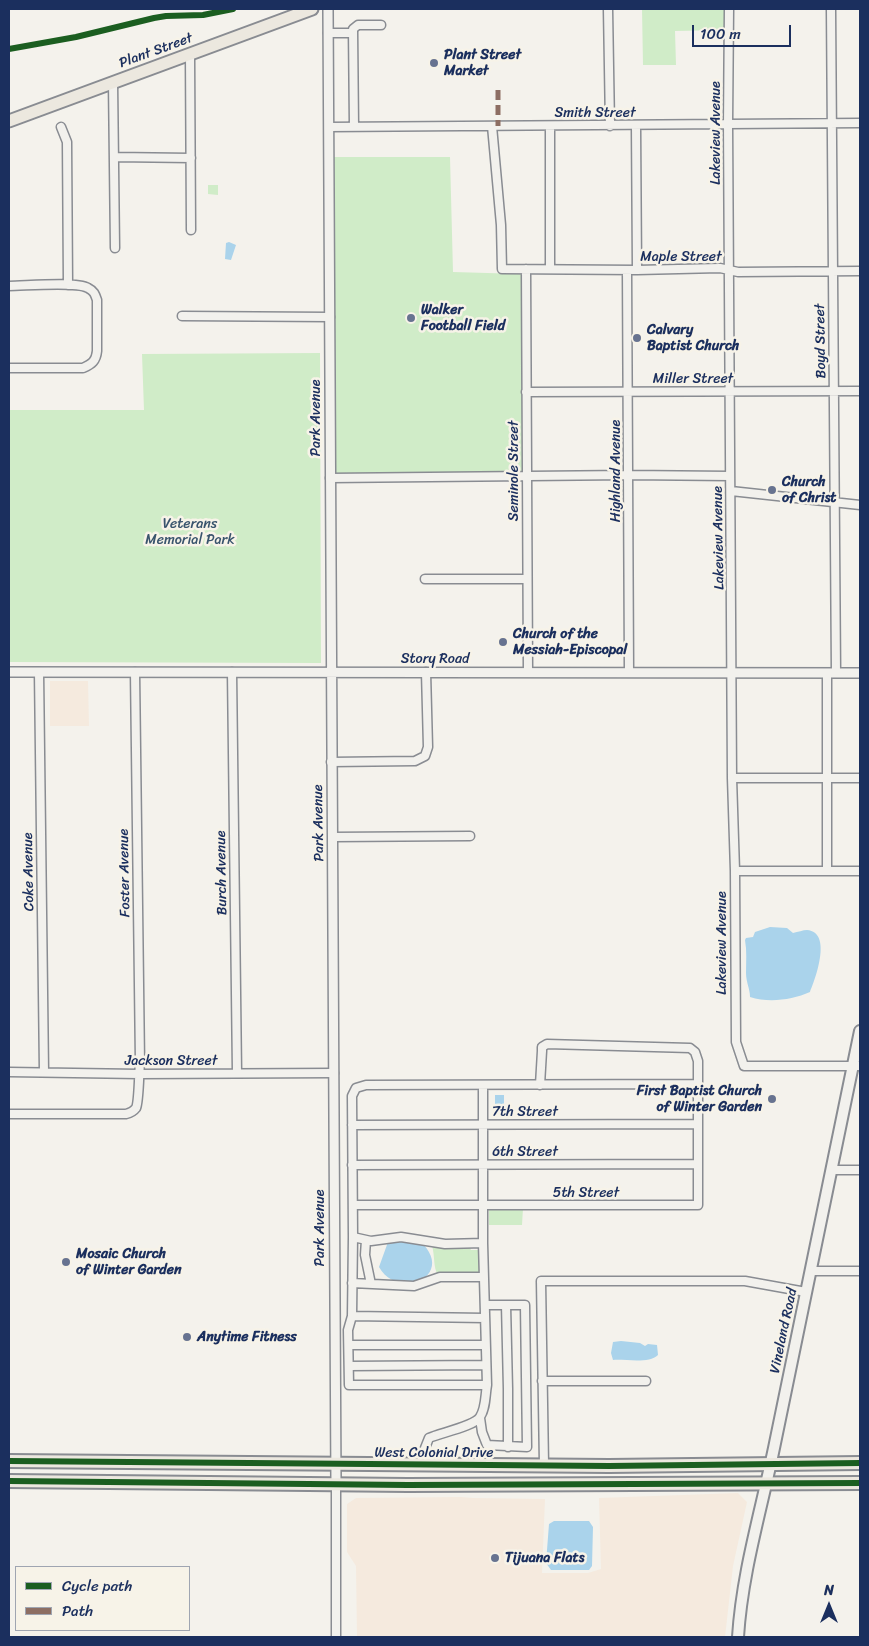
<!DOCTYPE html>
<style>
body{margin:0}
#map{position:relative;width:869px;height:1646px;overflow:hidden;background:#f4f2ec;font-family:Sriracha,sans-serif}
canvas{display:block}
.frame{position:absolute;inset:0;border:10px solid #1b2f5e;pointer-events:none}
.legend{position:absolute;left:15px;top:1566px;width:175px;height:65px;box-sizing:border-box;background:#f7f3e8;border:1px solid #9fa5b1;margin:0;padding:6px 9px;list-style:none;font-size:15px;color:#1b2f5e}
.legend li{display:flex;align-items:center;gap:10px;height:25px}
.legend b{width:25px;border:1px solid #9fa5b1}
.north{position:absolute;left:804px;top:1581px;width:50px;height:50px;-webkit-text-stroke:4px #f7f3e8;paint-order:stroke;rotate:0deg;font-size:14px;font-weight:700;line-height:20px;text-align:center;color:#1b2f5e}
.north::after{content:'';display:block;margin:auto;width:18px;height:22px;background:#1b2f5e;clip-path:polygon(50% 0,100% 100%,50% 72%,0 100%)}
.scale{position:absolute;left:692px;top:25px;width:99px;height:22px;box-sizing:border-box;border:2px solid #1b2f5e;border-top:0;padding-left:6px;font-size:15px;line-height:18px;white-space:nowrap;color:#1b2f5e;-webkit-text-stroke:4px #f7f3e8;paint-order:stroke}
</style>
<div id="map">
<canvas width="869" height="1646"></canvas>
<div class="frame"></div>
<ul class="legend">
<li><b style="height:6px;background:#1b5e20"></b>Cycle path</li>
<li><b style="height:6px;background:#8d6e63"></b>Path</li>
</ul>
<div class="north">N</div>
<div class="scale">100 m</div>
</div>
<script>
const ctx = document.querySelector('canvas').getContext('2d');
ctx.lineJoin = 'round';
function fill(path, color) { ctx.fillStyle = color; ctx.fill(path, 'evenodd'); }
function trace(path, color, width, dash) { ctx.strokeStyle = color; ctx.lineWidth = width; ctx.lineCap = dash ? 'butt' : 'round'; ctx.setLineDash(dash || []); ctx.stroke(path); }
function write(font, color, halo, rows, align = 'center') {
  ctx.font = font + ' Sriracha,sans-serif'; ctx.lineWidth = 5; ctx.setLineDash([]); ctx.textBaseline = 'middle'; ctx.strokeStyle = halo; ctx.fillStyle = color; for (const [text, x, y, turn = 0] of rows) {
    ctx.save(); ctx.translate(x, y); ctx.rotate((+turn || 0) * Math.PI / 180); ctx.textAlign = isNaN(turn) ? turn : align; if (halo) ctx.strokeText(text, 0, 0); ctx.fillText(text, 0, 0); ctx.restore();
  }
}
fill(new Path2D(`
 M50 681H88L89 726H50Z
 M738 1493 747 1502 733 1566 725 1637H357L356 1566 347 1552V1504L356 1498 461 1497 473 1498 545 1499 542 1573H588L601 1569 599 1498Z`), '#f5eade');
fill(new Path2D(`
 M642 9H726V30L675 31 676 65H643Z
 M334 157H450L453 272 522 274V473H335Z
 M208 185H218V195L208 194Z
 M320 353 321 663 9 662V410H144L142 354Z
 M489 1208H523L522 1225H489Z
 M432 1246H469L471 1250H479L480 1275H438C433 1268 435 1255 432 1246Z`), '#d0ecc8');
fill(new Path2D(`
 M229 242 236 245 231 260 225 259 226 243Z
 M770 927 787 928 793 933C798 932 803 930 807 930 833 932 815 980 810 992 792 1000 769 1003 750 997 750 989 746 982 746 973 746 962 747 951 745 940L746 938 753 937 755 932Z
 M495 1095H504V1114H495Z
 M406 1239 423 1244C454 1277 398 1301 379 1267L388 1242Z
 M621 1341 640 1343 645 1346 648 1344 657 1345 658 1355C649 1364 626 1359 613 1360L611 1353 613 1342Z
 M554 1521H589L593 1527 592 1566 589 1570H551L546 1563 549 1524Z`), '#aad3eb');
const minor = new Path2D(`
 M608 9 610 126
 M729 9 728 124 732 778 735 871 736 1042 744 1066H860
 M831 9 836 673
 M328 33H353
 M190 55 191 230
 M113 82 115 248
 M492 126 501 225 502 269 637 270 720 268 738 272 860 271
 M636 126 637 270
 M61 127 67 142 68 285
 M329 127 860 123
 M354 127 353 29 358 25H381
 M115 157 191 158
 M526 269 528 672
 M550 269V126
 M627 270 629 672
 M9 286C25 286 76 281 88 288 94 291 95 294 97 300V351C96 361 92 364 83 368H9
 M182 316 330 317
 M526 392 860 391
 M330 478 628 475 730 476
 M731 491 860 505
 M425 579H527
 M39 672 44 1072
 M232 672 237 1073
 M827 673V871
 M331 762 415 761 425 756 428 747 426 672
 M732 778H860
 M333 837 470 836
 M735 871H860
 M9 1072 139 1074 334 1073
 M9 1114H126C130 1113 133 1112 136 1108 139 1102 139 1072 140 1063L135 672
 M352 1125 698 1124
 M352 1165 698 1164
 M832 1170H860
 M353 1205H698V1061L695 1052 690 1048 547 1044 542 1047V1051L540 1085
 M353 1237 352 1316 348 1330 349 1385H487
 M366 1240 365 1255 371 1284
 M483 1243 445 1244 401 1237 371 1241 353 1237 352 1096 356 1088 366 1085 698 1084
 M810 1271H860
 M352 1283 414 1286 440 1277H484
 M506 1305 508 1389V1447
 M352 1316 485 1318
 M349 1345H485
 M349 1366 486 1365
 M542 1381H646
 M480 1418 482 1432 487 1445 527 1447 525 1305H485
 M425 1465V1448L429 1438C440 1433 475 1426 480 1417 486 1408 485 1396 487 1385L483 1243V1085
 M544 1465 541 1281H745L806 1292
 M336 1485V1637`);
const tertiary = new Path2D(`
 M328 9 336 1485
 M9 672 860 673`);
const secondary = new Path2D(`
 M738 1637C742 1573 761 1511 774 1448 803 1309 831 1170 860 1031`);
const primary = new Path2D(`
 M9 121 312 9`);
const trunk = new Path2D(`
 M9 1461 609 1466 860 1463
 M9 1481 408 1485 860 1483`);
trace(minor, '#898c92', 11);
trace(tertiary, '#898c92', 12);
trace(secondary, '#898c92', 14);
trace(primary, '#898c92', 15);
trace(trunk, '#898c92', 16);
trace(minor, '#f2f1ed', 8);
trace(tertiary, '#f2f1ed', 9);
trace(secondary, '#f2f1ed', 10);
trace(primary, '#ece8df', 11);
trace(trunk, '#ece8df', 12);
trace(new Path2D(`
 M498 90V126`), '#8d6e63', 5, [10, 5]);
trace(new Path2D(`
 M9 49 76 37 154 18 166 16 203 15 233 9
 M9 1461 609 1466 860 1463
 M9 1481 408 1485 860 1483`), '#1b5e20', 6);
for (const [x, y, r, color] of [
 [434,63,5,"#677390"],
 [411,318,5,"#677390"],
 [637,338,5,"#677390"],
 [772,490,5,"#677390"],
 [503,642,5,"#677390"],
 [772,1099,5,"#677390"],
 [66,1262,5,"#677390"],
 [187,1337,5,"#677390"],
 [495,1558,5,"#677390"]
]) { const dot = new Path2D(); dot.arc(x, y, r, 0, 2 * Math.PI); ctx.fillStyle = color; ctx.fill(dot); trace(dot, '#f7f3e8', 2); }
write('14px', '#1b2f5e', '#f7f3e8', [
 ["Plant Street",156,51,-20],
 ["Smith Street",595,113],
 ["Lakeview Avenue",716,133,-90],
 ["Maple Street",681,257],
 ["Boyd Street",821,341,-91],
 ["Miller Street",693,379],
 ["Park Avenue",316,418,-90],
 ["Seminole Street",514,471,-90],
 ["Highland Avenue",616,471,-90],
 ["Lakeview Avenue",719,538,-91],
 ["Story Road",435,659],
 ["Park Avenue",319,823,-91],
 ["Coke Avenue",29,872,-91],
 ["Foster Avenue",125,873,-91],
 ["Burch Avenue",222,873,-91],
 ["Lakeview Avenue",722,943,-90],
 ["Jackson Street",171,1061],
 ["7th Street",525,1112],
 ["6th Street",525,1152],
 ["5th Street",586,1193],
 ["Park Avenue",320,1228,-90],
 ["Vineland Road",784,1331,-78],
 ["West Colonial Drive",434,1453]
]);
write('bold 14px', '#1b2f5e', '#f7f3e8', [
 ["Plant Street",444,55],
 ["Market",444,71],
 ["Walker",421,310],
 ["Football Field",421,326],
 ["Calvary",647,330],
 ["Baptist Church",647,346],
 ["Church",782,482],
 ["of Christ",782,498],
 ["Church of the",513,634],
 ["Messiah-Episcopal",513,650],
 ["First Baptist Church",762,1091,"right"],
 ["of Winter Garden",762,1107,"right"],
 ["Mosaic Church",76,1254],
 ["of Winter Garden",76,1270],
 ["Anytime Fitness",197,1337],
 ["Tijuana Flats",505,1558]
], 'left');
write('14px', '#39546d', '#f7f3e8', [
 ["Veterans",190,524],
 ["Memorial Park",190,540]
]);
</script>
